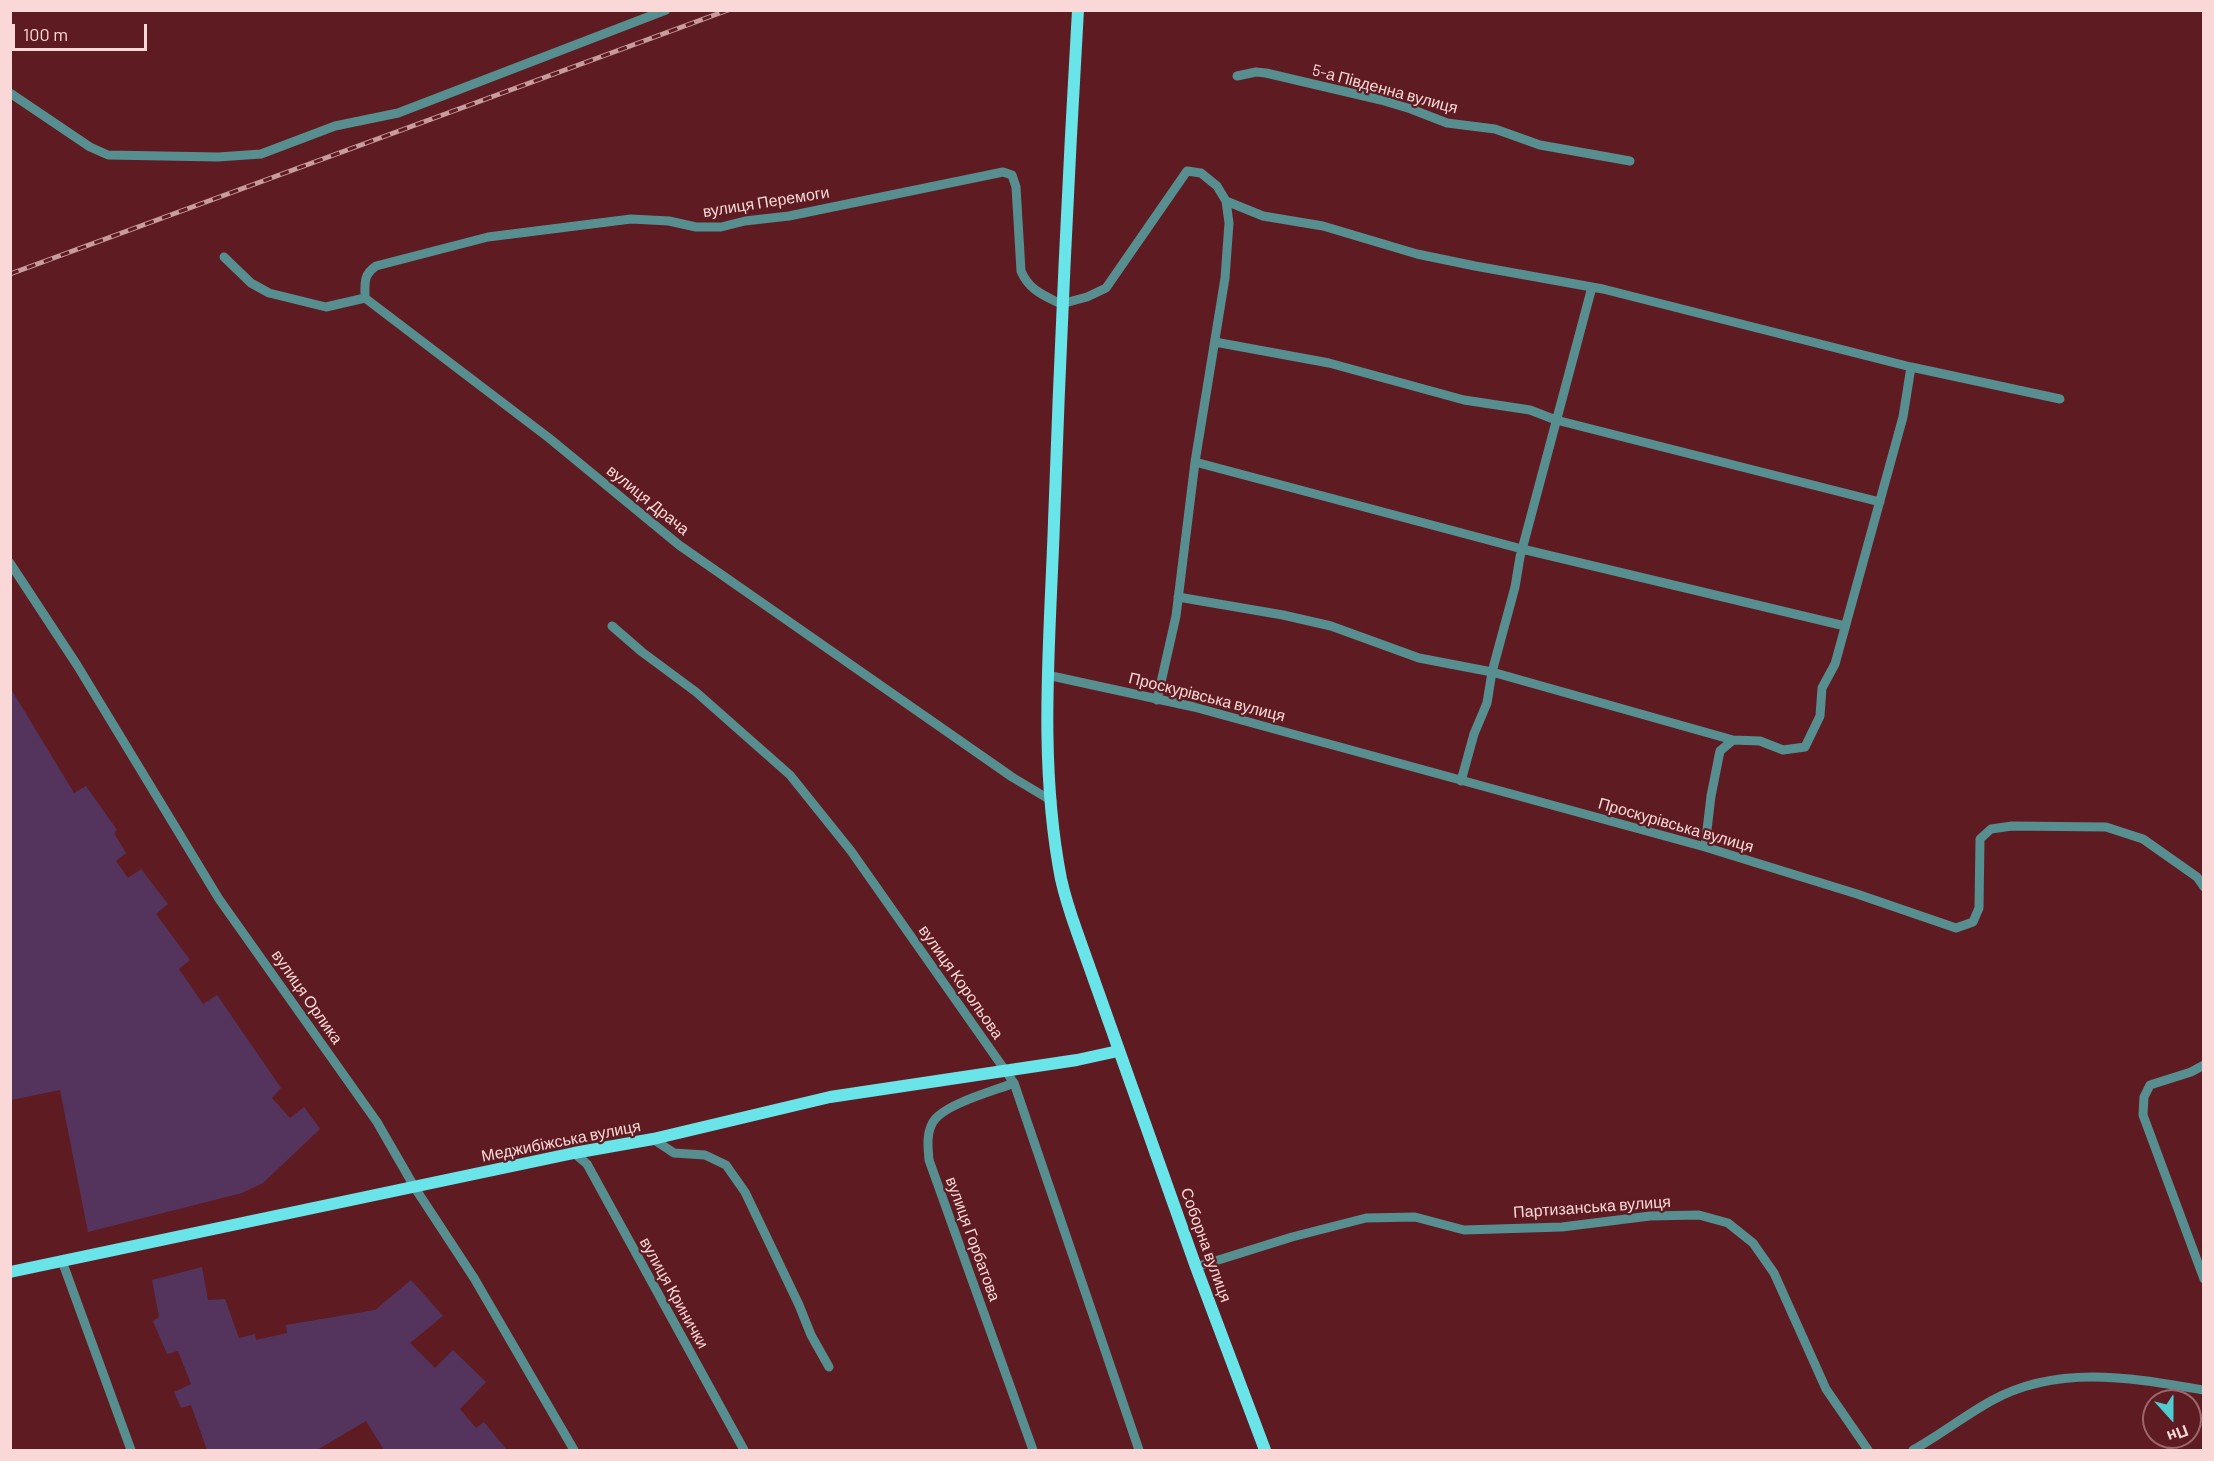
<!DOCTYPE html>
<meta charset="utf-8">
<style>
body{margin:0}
#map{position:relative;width:2214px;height:1461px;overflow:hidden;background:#5e1c22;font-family:Barlow,sans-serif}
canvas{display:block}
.frame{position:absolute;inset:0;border:12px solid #fad8d7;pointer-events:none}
.north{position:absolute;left:2142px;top:1389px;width:60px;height:60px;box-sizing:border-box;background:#5e1c22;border:2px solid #9c676a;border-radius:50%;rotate:159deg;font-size:16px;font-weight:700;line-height:24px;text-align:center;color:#fad8d7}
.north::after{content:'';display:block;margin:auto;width:21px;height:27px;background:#51ccd1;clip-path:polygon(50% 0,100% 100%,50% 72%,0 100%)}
.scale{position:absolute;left:12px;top:24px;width:135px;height:27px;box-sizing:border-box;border:3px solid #fad8d7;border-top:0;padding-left:8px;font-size:18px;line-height:21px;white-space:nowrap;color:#fad8d7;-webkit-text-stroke:4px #5e1c22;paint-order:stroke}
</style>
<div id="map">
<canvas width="2214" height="1461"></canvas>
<div class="frame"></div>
<div class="north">Пн</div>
<div class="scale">100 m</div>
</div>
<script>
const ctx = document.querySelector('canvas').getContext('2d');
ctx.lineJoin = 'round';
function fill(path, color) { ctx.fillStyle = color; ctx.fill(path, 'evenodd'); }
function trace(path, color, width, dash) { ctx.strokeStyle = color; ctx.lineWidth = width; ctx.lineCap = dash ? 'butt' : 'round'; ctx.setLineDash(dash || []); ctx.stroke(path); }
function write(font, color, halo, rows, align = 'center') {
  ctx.font = font + ' Barlow,sans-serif'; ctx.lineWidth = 4.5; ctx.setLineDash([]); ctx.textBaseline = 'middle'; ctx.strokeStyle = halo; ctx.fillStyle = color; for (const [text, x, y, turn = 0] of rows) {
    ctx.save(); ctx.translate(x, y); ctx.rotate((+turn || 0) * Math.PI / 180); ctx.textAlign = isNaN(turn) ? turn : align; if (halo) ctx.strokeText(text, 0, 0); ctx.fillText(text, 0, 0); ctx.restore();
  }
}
fill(new Path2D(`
 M11 689 74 793 86 786 117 830 114 833 126 853 116 861 128 878 141 869 168 904 156 914 190 960 179 969 203 1004 217 995 281 1088 272 1098 290 1118 304 1107 320 1129 263 1183 242 1193 88 1232 60 1090 11 1100Z
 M202 1267 208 1300 225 1299 239 1338 255 1334 256 1340 287 1333 286 1325 375 1310 411 1280 443 1316 410 1343 435 1368 453 1350 486 1382 460 1409 476 1428 484 1422 507 1450H384L366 1421 317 1450H207L191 1405 181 1408 174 1392 191 1384 178 1351 167 1354 153 1321 159 1317 152 1280Z`), '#54345d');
trace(new Path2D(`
 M1237 76 1256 72 1266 73 1381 100 1411 109 1447 123 1495 129 1540 145 1630 161
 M10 93 90 147 108 155 218 157 261 154 335 126 398 113 666 10
 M1226 201 1263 216 1323 226 1417 254 1475 266 1603 289 1911 367
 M224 257 251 283 269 293 326 307 365 298 549 438 679 545 1012 777 1052 801
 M365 298C365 283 363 275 376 266L488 237 631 219 669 221 696 227H721L745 221 789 216 1003 172 1012 175 1016 187 1021 271C1029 290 1043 295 1061 304L1087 297 1106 288 1187 171 1201 173 1217 186 1226 201 1229 223 1225 278 1195 462 1176 616 1157 700
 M1215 342 1329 363 1464 400 1530 410 1556 420 1880 502
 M1195 462 1522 549 1845 626
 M10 563 77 665 219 899 377 1122 415 1188 474 1278 574 1450
 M1178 597 1283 615 1331 626 1419 658 1492 672 1733 740
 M612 626 642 652 696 692 790 775 851 851 1014 1083 1139 1450
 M1047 675 1194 707 1705 847 1857 894 1956 928 1973 922 1979 908 1980 839 1991 829 2012 826 2106 827 2143 839 2197 877 2204 887
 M1461 781 1474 734 1487 703 1492 672 1515 587 1520 557 1592 287
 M1705 847 1711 796 1720 751 1733 740 1760 741 1783 750 1805 747 1820 716 1822 688 1835 664 1903 417 1911 367 2060 399
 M2204 1065 2191 1072 2150 1085 2144 1097 2143 1115 2204 1279
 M1014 1083C994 1091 944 1104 933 1122 926 1134 928 1147 929 1160L1033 1450
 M653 1139 674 1153 705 1155 726 1165 745 1192 799 1305 811 1335 829 1367
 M574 1153 587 1164 744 1450
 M62 1261 131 1450
 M1196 1267 1292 1237 1366 1218 1415 1217 1464 1230 1562 1227 1650 1216 1699 1215 1728 1223 1753 1243 1774 1273 1826 1389 1868 1450
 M1913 1450C1940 1435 1964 1416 1991 1401 2058 1364 2132 1378 2204 1390`), '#578e90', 9);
trace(new Path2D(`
 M1078 10C1068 181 1060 351 1054 522 1050 640 1038 761 1061 879 1065 897 1071 915 1077 932L1196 1267 1265 1450
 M10 1272 574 1153 653 1139 830 1097 1077 1060 1118 1051`), '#69e4e9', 12);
const rail = new Path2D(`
 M10 274 728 10`);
trace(rail, '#c89b9d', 5);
trace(rail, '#5e1c22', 3, [9]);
write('16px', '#fad8d7', '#5e1c22', [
 ["5-а Південна вулиця",1385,89,15],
 ["вулиця Перемоги",766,202,-9],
 ["вулиця Драча",648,500,39],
 ["Проскурівська вулиця",1207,697,14],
 ["Проскурівська вулиця",1676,825,16],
 ["вулиця Корольова",961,982,55],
 ["вулиця Орлика",307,997,55],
 ["Меджибіжська вулиця",561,1141,-11],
 ["Партизанська вулиця",1592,1207,-4],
 ["вулиця Горбатова",973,1239,70],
 ["Соборна вулиця",1206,1245,70],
 ["вулиця Кринички",674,1293,61]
]);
</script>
